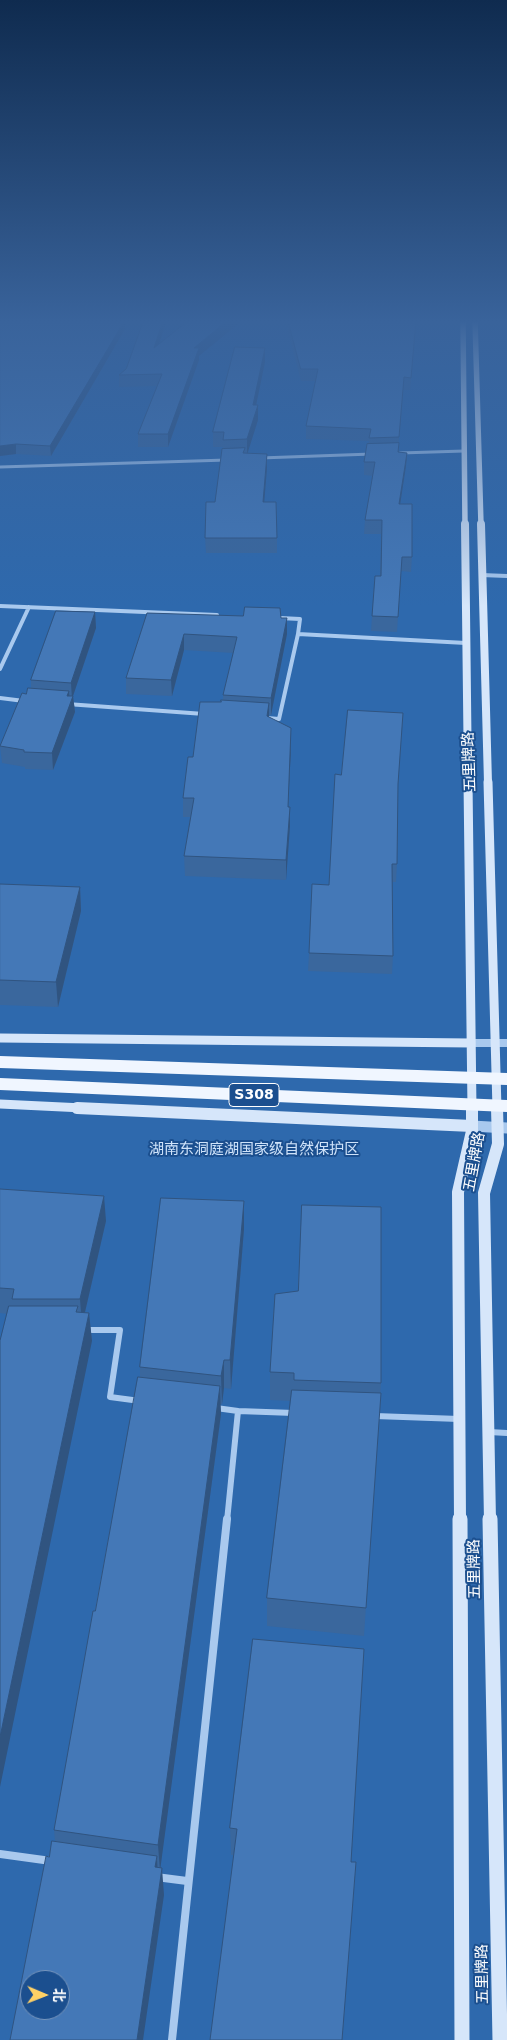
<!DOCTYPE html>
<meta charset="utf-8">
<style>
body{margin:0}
#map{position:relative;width:507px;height:2040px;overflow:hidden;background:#1b4f8f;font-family:"DejaVu Sans","Noto Sans SC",sans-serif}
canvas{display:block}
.north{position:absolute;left:20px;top:1970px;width:50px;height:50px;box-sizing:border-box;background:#1b4f8f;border:1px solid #7695bc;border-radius:50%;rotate:91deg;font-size:14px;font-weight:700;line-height:20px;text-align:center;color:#fff}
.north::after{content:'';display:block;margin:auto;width:18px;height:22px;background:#ffd166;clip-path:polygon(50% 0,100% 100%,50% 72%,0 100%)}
</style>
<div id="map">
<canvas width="507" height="2040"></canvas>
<div class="north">北</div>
</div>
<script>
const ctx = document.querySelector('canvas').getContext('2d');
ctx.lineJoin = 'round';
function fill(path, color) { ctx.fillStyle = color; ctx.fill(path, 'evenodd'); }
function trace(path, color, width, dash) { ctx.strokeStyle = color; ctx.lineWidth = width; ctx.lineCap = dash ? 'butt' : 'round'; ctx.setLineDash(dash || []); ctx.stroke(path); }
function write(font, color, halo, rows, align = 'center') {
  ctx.font = font + ' "DejaVu Sans","Noto Sans SC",sans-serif'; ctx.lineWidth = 4; ctx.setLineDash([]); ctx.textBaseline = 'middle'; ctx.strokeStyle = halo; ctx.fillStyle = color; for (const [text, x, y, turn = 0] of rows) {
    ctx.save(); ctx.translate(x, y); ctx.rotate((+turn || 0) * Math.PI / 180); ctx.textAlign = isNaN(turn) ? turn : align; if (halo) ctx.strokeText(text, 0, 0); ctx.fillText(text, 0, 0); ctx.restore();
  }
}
fill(new Path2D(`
 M0 320H507V2040H0ZM30 1980H60V2010H30Z`), '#2e69ad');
trace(new Path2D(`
 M400 453 464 451
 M260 458 372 454
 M0 467 227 460`), '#a9c9ee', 3);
trace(new Path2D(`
 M481 575 507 576
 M0 606 217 615
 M280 618 300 619 298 634
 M0 669 29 607
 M0 698 24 701
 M67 704 204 714
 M267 718 279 719 298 634 466 643`), '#a9c9ee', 4);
trace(new Path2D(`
 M84 1330H120L110 1397 140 1401
 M216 1408 238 1411
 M375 1416 459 1419
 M489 1432 507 1433
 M227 1521 238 1411 294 1413`), '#a9c9ee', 6);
trace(new Path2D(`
 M0 1854 51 1861
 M156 1877 187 1881
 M172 2040 227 1519`), '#a9c9ee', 8);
trace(new Path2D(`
 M471 1043H507`), '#a9c9ee', 8);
trace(new Path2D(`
 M472 1126 507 1128`), '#a9c9ee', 11);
trace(new Path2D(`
 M463 320 465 525
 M475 320 481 525`), '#d6e6fa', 5.5);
trace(new Path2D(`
 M465 524 468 783
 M481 524 488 783`), '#d6e6fa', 8);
trace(new Path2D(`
 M468 782 472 1109
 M488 782 497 1109
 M0 1038 471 1043
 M0 1104 104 1109`), '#d6e6fa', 9);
trace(new Path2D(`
 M77 1108 472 1126
 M460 1521 458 1192 472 1131V1108
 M490 1521 484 1193 498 1144 497 1108`), '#d6e6fa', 12);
trace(new Path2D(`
 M460 1519 462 2040
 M490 1519 500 2040`), '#d6e6fa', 15);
trace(new Path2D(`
 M0 1062 507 1079
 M0 1084 507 1106`), '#f0f6ff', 12);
fill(new Path2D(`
 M0 320H125V329L51 456 16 454 0 456Z
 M144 320H167L159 343 199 356V360L168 447H138V434L157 386 119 387V375L126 369Z
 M285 320H416L410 390H403L398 452 407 453 406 466 400 504 412 557 411 572 401 571 397 632 371 631 372 616 380 576 381 534H364L365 520 373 476 364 475V462L369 441 306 439V426L316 381H301Z
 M265 362 256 405H258V420L247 453 267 454V468L264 502 277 538V553H206L205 538 215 502 223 449V447H213V432Z
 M95 612 96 628 73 696 75 712 53 770 25 769V767L2 763 0 746 26 694 31 688V680Z
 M147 613 281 618 287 634 271 715H269V717L291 747 288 807H290V826L286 880 185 876 184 856 190 817H183V798L193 757 221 702 223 700V695L233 653 184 650 172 696 126 694V678Z
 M398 788 397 864 396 882H392L393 956 392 974 308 971 309 953 329 885Z
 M0 884 80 887 81 911 58 1007 0 1005Z
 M0 1189 106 1221 85 1312 89 1313 92 1341 7 1314 0 1313Z
 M244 1201V1229L231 1389 224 1388 222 1404H220L221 1414 160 1868 164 1895 49 1857 55 1842 54 1830 140 1377V1367Z
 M275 1294 381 1383 364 1636 267 1626V1598L291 1401 270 1400V1372Z
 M253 1639 351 1862 231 1855 230 1828Z`), '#3a679d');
fill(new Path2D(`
 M125 320V329L51 456 50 446Z
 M163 320H167L154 359V348Z
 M228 320H243L199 356V360L168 447V434L194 348Z
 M265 348V362L253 420V405Z
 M258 405V420L247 455V439Z
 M16 444V454L0 456V446Z
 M407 453 406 466 398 518 399 504Z
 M267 454V468L263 517V502Z
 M95 612 96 628 73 696 75 712 53 770 52 753 67 696 69 691 70 706 72 699 71 683Z
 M287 618V634L271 715V698Z
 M184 634V650L172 696 171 680Z
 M269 703V722L267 716Z
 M291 728V747L287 826 288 807Z
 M290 807V826L286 880V860Z
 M80 887 81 911 58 1007 56 982Z
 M104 1196 106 1221 82 1325 80 1299Z
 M244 1201V1229L231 1389 230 1360Z
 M89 1313 92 1341 0 1787V1737Z
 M224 1360V1388L222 1404 221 1376Z
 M220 1386 221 1414 160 1871 158 1845Z
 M157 1856 158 1883 155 1867Z
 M162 1868 164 1895 143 2040H137Z`), '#305480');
const building = new Path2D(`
 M0 320H125L50 446 16 444 0 446Z
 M144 320H163L154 348 189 320H228L194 348H199L168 434H138L162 374 119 375 126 369Z
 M288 320H416L411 378 404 377 399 437 369 438 371 429 306 426 318 369H301Z
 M235 347 265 348 253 405H258L247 439 223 440 224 432H213Z
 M399 443 398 452 407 453 399 504H412V557H402L398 617 372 616 375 576H381L382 520H365L375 462H364L367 444Z
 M245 448 243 453 267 454 263 502H276L277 538H205L206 502H215L222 449Z
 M245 607 280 608 281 618H287L271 698 223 695 237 637 184 634 171 680 126 678 147 613 243 616Z
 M56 611 95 612 71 683 31 680Z
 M28 688 69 691 67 696H73L52 753 24 752V750L0 746 22 693 26 694Z
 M221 700 269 703 267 716 291 728 288 807H290L286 860 184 856 194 798H183L188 757H193L200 702H221Z
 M348 710 403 713 398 784 397 864H392L393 956 309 953 312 884 329 885 335 774 341 775Z
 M0 884 80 887 56 982 0 980Z
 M0 1189 104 1196 80 1299H12L14 1289 0 1288Z
 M161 1198 244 1201 230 1360H224L221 1376 140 1367Z
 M302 1205 381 1207V1383L294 1380V1373L270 1372 275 1294 298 1291Z
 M9 1306H78L76 1312 89 1313 0 1737V1341Z
 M138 1377 220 1386 158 1845 54 1830 93 1611H95Z
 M292 1390 381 1393 366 1608 267 1598Z
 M253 1639 364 1649 351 1862H356L342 2040H210L237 1829 230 1828Z
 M52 1841 157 1856 155 1867 162 1868 137 2040H10L46 1856 49 1857ZM30 1980H60V2010H30Z`);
fill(building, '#4478b7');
trace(building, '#305480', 1);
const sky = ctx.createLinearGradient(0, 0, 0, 606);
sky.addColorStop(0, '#0f2b4f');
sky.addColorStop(0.53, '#39639b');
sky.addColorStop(1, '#39639b00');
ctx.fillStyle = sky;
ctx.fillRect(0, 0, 507, 606);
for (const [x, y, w] of [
 [254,1095,50]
]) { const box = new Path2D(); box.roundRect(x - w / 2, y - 11.5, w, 23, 4); ctx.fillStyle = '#1b4f8f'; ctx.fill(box); trace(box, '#fff', 1); }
write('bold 14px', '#fff', null, [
 ["S308",254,1095]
]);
write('15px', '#fff', '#1b4f8f', [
 ["五里牌路",470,762,-92],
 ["五里牌路",475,1162,-80],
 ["五里牌路",475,1569,-91],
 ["五里牌路",483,1974,-91]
]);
write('15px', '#cfe3fa', '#1b4f8f', [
 ["湖南东洞庭湖国家级自然保护区",254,1150]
]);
</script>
